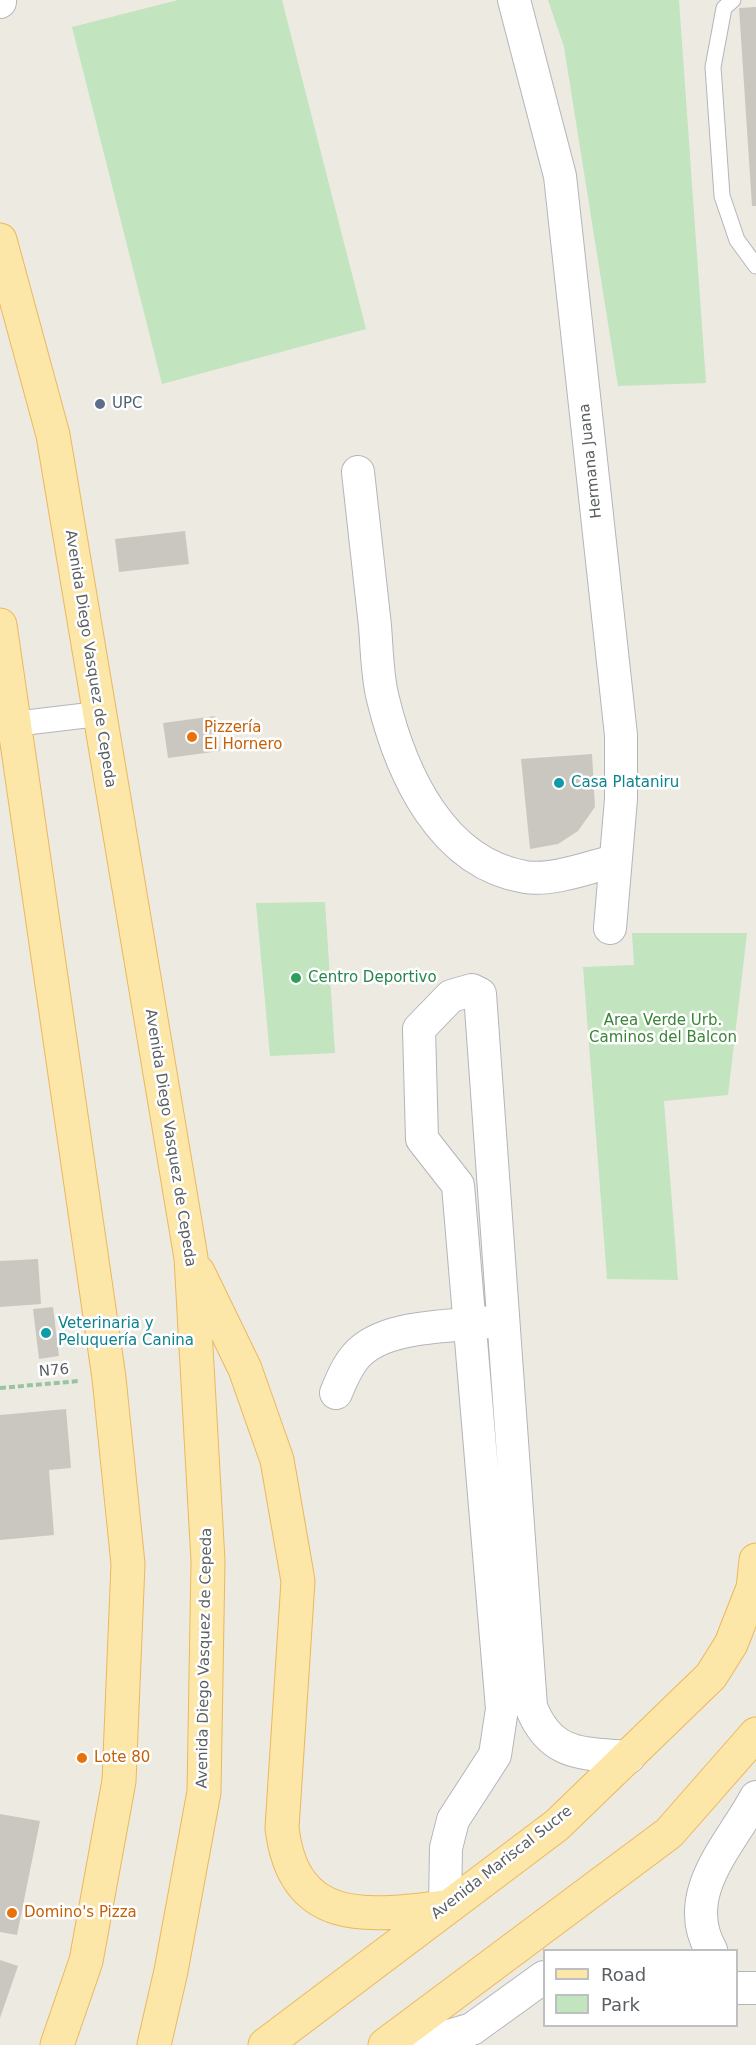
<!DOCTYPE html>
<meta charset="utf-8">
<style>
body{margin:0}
#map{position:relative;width:756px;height:2045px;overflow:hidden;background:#edeae2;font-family:"DejaVu Sans",sans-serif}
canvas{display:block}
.legend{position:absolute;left:543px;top:1949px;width:195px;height:78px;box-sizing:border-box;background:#fff;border:2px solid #bdbfc0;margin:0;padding:8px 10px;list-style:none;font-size:18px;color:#5a5f62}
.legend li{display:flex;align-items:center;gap:12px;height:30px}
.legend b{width:30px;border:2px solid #bdbfc0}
</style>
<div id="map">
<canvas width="756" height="2045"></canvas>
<ul class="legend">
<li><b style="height:8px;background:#fce7a8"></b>Road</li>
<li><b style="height:16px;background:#c2e4bf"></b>Park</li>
</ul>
</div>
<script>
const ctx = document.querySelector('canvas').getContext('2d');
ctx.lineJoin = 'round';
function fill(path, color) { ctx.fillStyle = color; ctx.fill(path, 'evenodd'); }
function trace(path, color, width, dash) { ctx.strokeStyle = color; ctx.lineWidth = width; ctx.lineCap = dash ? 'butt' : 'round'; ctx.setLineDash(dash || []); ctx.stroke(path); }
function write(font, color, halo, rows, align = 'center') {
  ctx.font = font + ' "DejaVu Sans",sans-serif'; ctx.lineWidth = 5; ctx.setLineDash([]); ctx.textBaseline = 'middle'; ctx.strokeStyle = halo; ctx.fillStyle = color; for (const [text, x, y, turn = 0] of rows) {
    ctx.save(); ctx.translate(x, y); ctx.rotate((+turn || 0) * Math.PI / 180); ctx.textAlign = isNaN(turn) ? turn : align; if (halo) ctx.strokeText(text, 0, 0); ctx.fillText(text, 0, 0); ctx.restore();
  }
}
fill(new Path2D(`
 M178 0H282L366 329 162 384 72 27Z
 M548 0H679L706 383 618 386 564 47Z
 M325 902 335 1053 270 1056 256 903Z
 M632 933H747L728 1095 664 1101 678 1280 607 1279 583 967 634 965Z`), '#c2e4bf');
fill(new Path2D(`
 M756 7V206H752L739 8Z
 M185 531 189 564 119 572 115 539Z
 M215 716 220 751 168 758 163 723Z
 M592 754 595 807 578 831 558 844 530 849 521 759Z
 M38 1259 41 1304 0 1307V1261Z
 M53 1307 59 1356 39 1359 33 1309Z
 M66 1409 71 1468 49 1470 54 1535 0 1540V1415Z
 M0 1814 40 1821 17 1935 0 1932Z
 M0 1960 18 1966 0 2018Z`), '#cac7c1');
const service = new Path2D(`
 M733 0 724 8 713 67 722 196 737 240 756 266`);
const pedestrian = new Path2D(`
 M14 724 98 714`);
const minor = new Path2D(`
 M514 0 560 176 621 735V799L610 928
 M0 2V0
 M358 472C364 523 369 575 375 626 377 650 377 676 383 699 401 773 441 863 525 877 553 881 587 868 614 861
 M336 1393C341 1381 347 1366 356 1356 383 1324 451 1327 490 1322
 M445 1907 446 1848 453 1820 495 1755 502 1709 458 1185 422 1139 419 1029 451 996 472 990 480 994 531 1707C551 1757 582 1753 629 1757
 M711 1950C679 1894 731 1844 756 1797
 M736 1988H756
 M393 2045 431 2041 472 2029 544 1977`);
const primary = new Path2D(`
 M0 240 53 435 191 1258 208 1561 204 1792 171 1971 154 2045
 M0 625 109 1378 128 1564 119 1781 86 1961 57 2045
 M198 1272 245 1369 277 1460 298 1581 282 1828C294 1928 369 1916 445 1907
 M265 2045 557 1825 711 1676 731 1644 753 1588 756 1560
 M385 2045 669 1833 756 1734`);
trace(service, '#b3b5b9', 17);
trace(pedestrian, '#b3b5b9', 26);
trace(minor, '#b3b5b9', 34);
trace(primary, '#ecb85b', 35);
trace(new Path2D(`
 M0 1388 79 1381`), '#99c4a2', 4, [6, 3]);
trace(service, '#fff', 15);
trace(pedestrian, '#fff', 24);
trace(minor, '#fff', 32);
trace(primary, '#fce7a8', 33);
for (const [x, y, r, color] of [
 [100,404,6,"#5c6f8a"],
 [192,737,6,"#e8710a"],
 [559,783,6,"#0f9aa8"],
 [296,978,6,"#2e9e5b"],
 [46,1333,6,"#0f9aa8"],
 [82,1758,6,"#e8710a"],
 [12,1913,6,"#e8710a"]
]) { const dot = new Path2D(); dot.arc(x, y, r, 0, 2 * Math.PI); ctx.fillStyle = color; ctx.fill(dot); trace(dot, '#fff', 2); }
write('15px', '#4e5e75', '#fff', [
 ["UPC",112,404]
], 'left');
write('15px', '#5a5f62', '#fff', [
 ["Hermana Juana",591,461,-96],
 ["Avenida Diego Vasquez de Cepeda",90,659,81],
 ["Avenida Diego Vasquez de Cepeda",170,1138,81],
 ["N76",54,1371,-5],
 ["Avenida Diego Vasquez de Cepeda",205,1658,-89],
 ["Avenida Mariscal Sucre",502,1863,-38]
]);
write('15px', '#c56008', '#fff', [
 ["Pizzería",204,728],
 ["El Hornero",204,745],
 ["Lote 80",94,1758],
 ["Domino's Pizza",24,1913]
], 'left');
write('15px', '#0d838f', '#fff', [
 ["Casa Plataniru",571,783],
 ["Veterinaria y",58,1324],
 ["Peluquería Canina",58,1341]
], 'left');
write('15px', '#27864d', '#fff', [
 ["Centro Deportivo",308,978]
], 'left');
write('15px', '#3a8438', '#fff', [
 ["Area Verde Urb.",663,1021],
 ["Caminos del Balcon",663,1038]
]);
</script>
